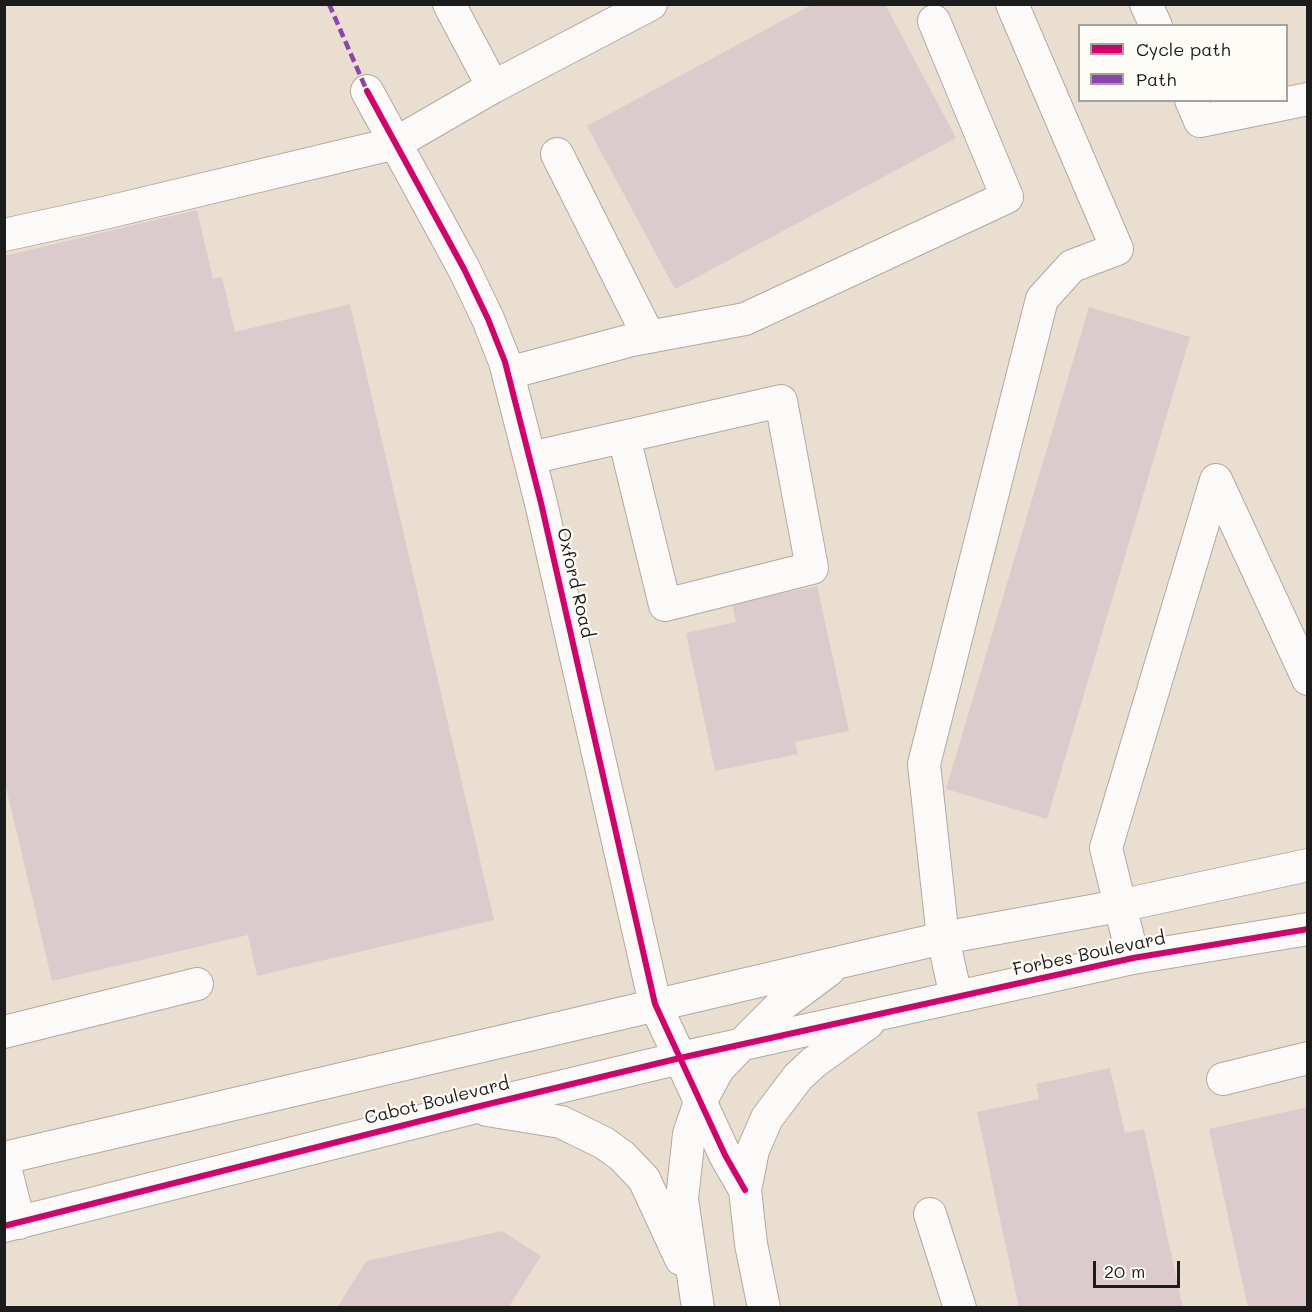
<!DOCTYPE html>
<style>
body{margin:0}
#map{position:relative;width:1312px;height:1312px;overflow:hidden;background:#eaded0;font-family:Mali,sans-serif}
canvas{display:block}
.frame{position:absolute;inset:0;border:6px solid #1c1c1c;pointer-events:none}
.legend{position:absolute;left:1078px;top:24px;width:210px;height:78px;box-sizing:border-box;background:#fdfcf7;border:2px solid #a3a29f;margin:0;padding:8px 10px;list-style:none;font-size:18px;color:#1c1c1c}
.legend li{display:flex;align-items:center;gap:12px;height:30px}
.legend b{width:30px;border:2px solid #a3a29f}
.scale{position:absolute;left:1093px;top:1261px;width:87px;height:27px;box-sizing:border-box;border:3px solid #1c1c1c;border-top:0;padding-left:8px;font-size:18px;line-height:21px;white-space:nowrap;color:#1c1c1c;-webkit-text-stroke:4px #fdfcf7;paint-order:stroke}
</style>
<div id="map">
<canvas width="1312" height="1312"></canvas>
<div class="frame"></div>
<ul class="legend">
<li><b style="height:8px;background:#d6006c"></b>Cycle path</li>
<li><b style="height:8px;background:#8e44ad"></b>Path</li>
</ul>
<div class="scale">20 m</div>
</div>
<script>
const ctx = document.querySelector('canvas').getContext('2d');
ctx.lineJoin = 'round';
function fill(path, color) { ctx.fillStyle = color; ctx.fill(path, 'evenodd'); }
function trace(path, color, width, dash) { ctx.strokeStyle = color; ctx.lineWidth = width; ctx.lineCap = dash ? 'butt' : 'round'; ctx.setLineDash(dash || []); ctx.stroke(path); }
function write(font, color, halo, rows, align = 'center') {
  ctx.font = font + ' Mali,sans-serif'; ctx.lineWidth = 4.5; ctx.setLineDash([]); ctx.textBaseline = 'middle'; ctx.strokeStyle = halo; ctx.fillStyle = color; for (const [text, x, y, turn = 0] of rows) {
    ctx.save(); ctx.translate(x, y); ctx.rotate((+turn || 0) * Math.PI / 180); ctx.textAlign = isNaN(turn) ? turn : align; if (halo) ctx.strokeText(text, 0, 0); ctx.fillText(text, 0, 0); ctx.restore();
  }
}
fill(new Path2D(`
 M813 4H885L956 138 675 289 587 126Z
 M197 210 213 279 222 277 235 332 350 304 494 920 257 976 248 935 52 981 4 779V256Z
 M1089 307 1190 337 1047 819 946 789Z
 M817 586 849 731 795 742 798 754 715 771 686 633 736 622 732 604Z
 M1110 1068 1125 1133 1144 1129 1183 1308H1019L977 1112 1039 1099 1036 1084Z
 M1308 1107V1308H1248L1209 1129Z
 M502 1231 541 1256 508 1308H337L366 1261Z`), '#dccbcd');
const minor = new Path2D(`
 M449 4 493 87
 M1146 4 1156 26
 M367 91 464 269 488 319 505 362 541 503 655 1004 725 1155 745 1190
 M1191 100 1200 121 1308 99
 M557 154 649 337
 M4 235 100 214 396 143 493 87 651 4
 M508 373 632 340 745 319 1007 197 934 21
 M530 458 781 401 812 568 665 605 624 437
 M1133 958 1106 848 1216 480 1308 679
 M956 997 943 938 924 764 1042 299 1072 266 1117 249 1012 4
 M4 1032 197 984
 M1223 1079 1308 1058
 M487 1110 561 1122 604 1143 622 1156 644 1179 681 1259
 M4 1158 943 938 1119 906 1308 865
 M4 1163 19 1223
 M930 1214 960 1308
 M4 1226 472 1108 680 1058 1133 958 1308 929
 M698 1308 682 1199 689 1134 700 1102 718 1069 740 1046 779 1007 829 970
 M764 1308 751 1244 745 1190 753 1150 767 1118 798 1077 813 1063 868 1023`);
trace(minor, '#b0a9a0', 34);
trace(minor, '#fcfaf8', 32);
trace(new Path2D(`
 M329 4 367 91`), '#8e44ad', 4.5, [9, 4.5]);
trace(new Path2D(`
 M367 91 464 269 488 319 505 362 541 503 655 1004 725 1155 745 1190
 M4 1226 472 1108 680 1058 1133 958 1308 929`), '#d6006c', 6);
write('18px', '#1c1c1c', '#fdfcf7', [
 ["Oxford Road",575,583,77],
 ["Forbes Boulevard",1089,954,-12],
 ["Cabot Boulevard",437,1101,-14]
]);
</script>
